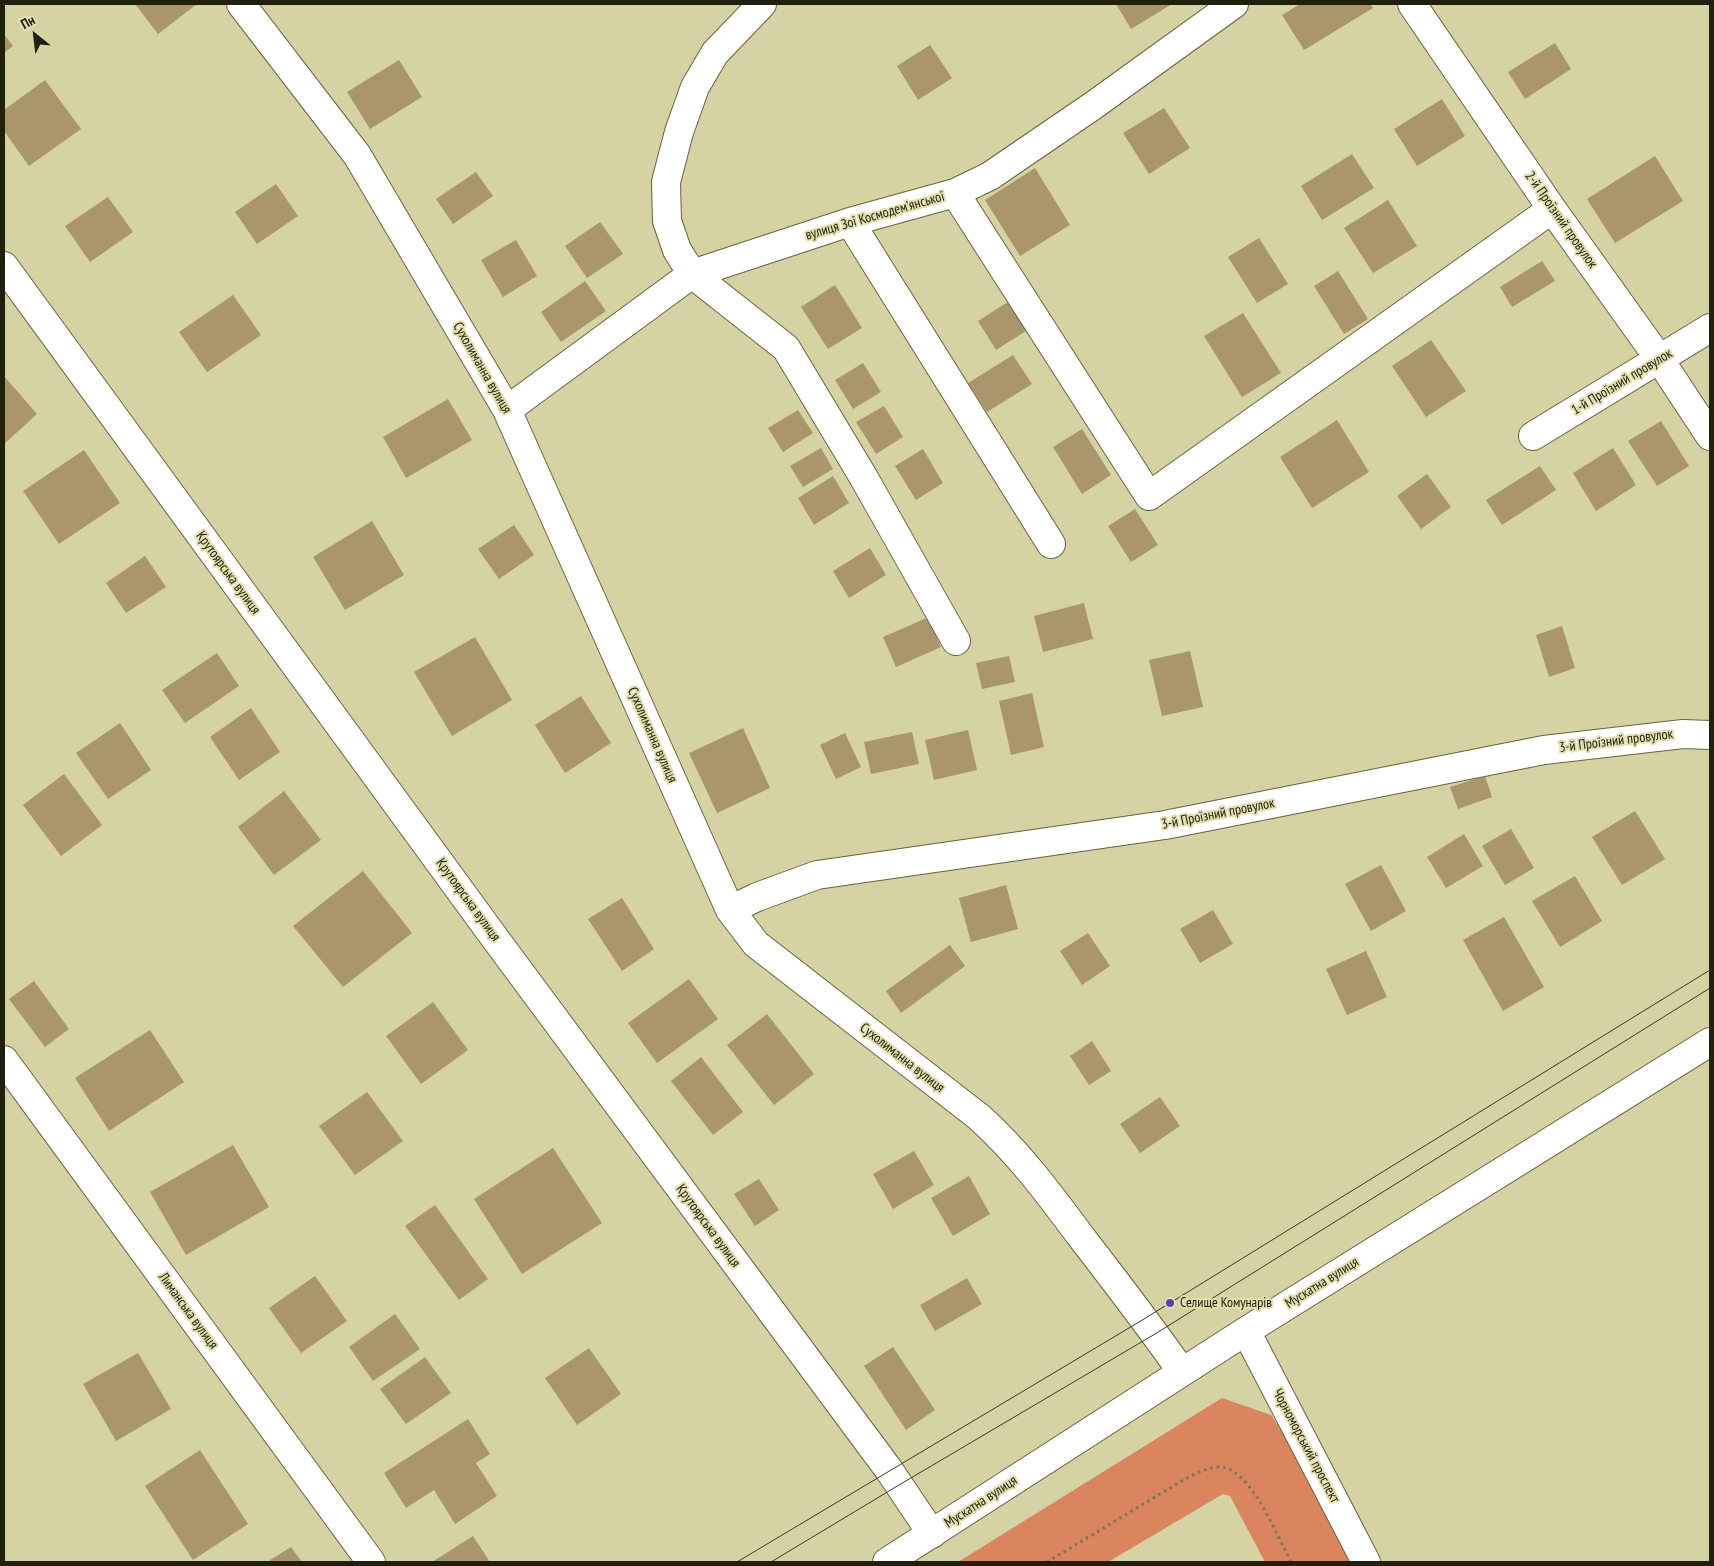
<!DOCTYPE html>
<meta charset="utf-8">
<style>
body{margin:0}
#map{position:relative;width:1714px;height:1566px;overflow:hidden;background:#d5d3a4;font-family:"PT Sans Narrow",sans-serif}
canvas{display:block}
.frame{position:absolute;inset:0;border:5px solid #21200e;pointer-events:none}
.north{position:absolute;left:10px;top:10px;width:50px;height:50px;-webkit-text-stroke:4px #e2e0b0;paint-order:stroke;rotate:331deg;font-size:14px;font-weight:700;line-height:20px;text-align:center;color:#21200e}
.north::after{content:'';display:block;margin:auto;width:18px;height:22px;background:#21200e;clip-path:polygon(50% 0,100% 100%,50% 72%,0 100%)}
</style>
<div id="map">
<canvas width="1714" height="1566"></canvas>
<div class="frame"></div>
<div class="north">Пн</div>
</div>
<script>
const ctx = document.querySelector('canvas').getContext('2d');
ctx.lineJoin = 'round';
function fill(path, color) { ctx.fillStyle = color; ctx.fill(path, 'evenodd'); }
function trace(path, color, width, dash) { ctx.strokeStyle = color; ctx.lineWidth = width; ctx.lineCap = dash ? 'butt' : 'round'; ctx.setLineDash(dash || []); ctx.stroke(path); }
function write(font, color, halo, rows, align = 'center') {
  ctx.font = font + ' "PT Sans Narrow",sans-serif'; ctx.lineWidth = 4; ctx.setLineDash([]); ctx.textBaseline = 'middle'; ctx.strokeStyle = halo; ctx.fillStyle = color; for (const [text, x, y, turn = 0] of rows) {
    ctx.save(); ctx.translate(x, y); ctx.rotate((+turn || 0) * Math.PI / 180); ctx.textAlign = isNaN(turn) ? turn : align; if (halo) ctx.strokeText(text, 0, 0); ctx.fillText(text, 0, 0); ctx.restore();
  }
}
fill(new Path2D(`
 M1222 1398 1271 1415 1301 1462 1354 1562H1265L1230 1496 1223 1494 1108 1562H958Z`), '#da855d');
fill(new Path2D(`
 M135 4H197L158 34Z
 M1116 4H1172L1131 29Z
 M1300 4H1370L1373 8 1304 50 1282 15Z
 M4 34 13 46 4 53Z
 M1555 43 1571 69 1525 99 1508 72Z
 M930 45 952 78 918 100 897 66Z
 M399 60 422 97 370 129 347 92Z
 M45 80 81 129 29 166 4 131V110Z
 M1442 99 1465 136 1417 166 1394 129Z
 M1164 108 1190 148 1149 174 1123 133Z
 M1352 154 1374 188 1322 220 1301 186Z
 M1655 156 1683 201 1615 243 1587 199Z
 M1035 168 1070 225 1020 256 985 200Z
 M476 172 493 196 453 224 436 199Z
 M276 184 298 216 257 244 235 212Z
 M108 197 133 232 90 262 65 226Z
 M1388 200 1417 246 1373 273 1344 228Z
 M600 222 623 254 587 278 565 246Z
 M1259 238 1288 284 1257 303 1228 257Z
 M516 240 537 276 503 297 481 260Z
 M1542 261 1555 281 1512 307 1500 287Z
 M1338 271 1368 319 1344 334 1314 286Z
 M585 281 606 311 561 342 541 312Z
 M835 285 862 328 828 349 801 307Z
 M233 295 261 335 207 372 179 332Z
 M1011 300 1029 329 996 350 978 321Z
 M1243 313 1281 373 1242 397 1204 336Z
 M1431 340 1466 391 1426 417 1392 366Z
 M1013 355 1032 384 987 412 968 383Z
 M863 363 881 392 853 409 835 380Z
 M4 376 37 414 4 444Z
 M448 399 472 440 406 478 383 437Z
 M884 406 903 437 876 454 856 422Z
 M798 410 813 433 783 452 768 428Z
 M1337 420 1369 472 1312 508 1280 457Z
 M1661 421 1689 466 1657 486 1628 441Z
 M1082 429 1111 475 1082 494 1053 447Z
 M821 448 833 469 803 487 790 466Z
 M1613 448 1636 485 1596 511 1573 473Z
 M923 449 943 483 916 500 895 466Z
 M84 450 120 503 59 544 23 491Z
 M1540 466 1556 490 1502 525 1486 500Z
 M1427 474 1451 507 1421 529 1397 496Z
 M833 476 849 503 814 525 798 498Z
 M1135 509 1158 545 1131 562 1108 526Z
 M372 521 404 575 345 610 313 557Z
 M514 525 534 555 499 579 478 549Z
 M870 548 886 575 849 598 833 571Z
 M145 556 166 587 126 613 106 583Z
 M1084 603 1093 639 1043 652 1034 616Z
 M929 617 941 647 896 667 883 637Z
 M1562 626 1575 668 1549 677 1536 635Z
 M475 637 512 700 452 736 414 672Z
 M1190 651 1203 707 1162 716 1149 660Z
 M217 653 239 686 185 723 162 690Z
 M1009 656 1015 682 982 689 976 663Z
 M1032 693 1044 747 1011 755 999 701Z
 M581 696 611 743 565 773 535 725Z
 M251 708 280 752 239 780 210 737Z
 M120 723 151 770 108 799 76 753Z
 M743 728 770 788 717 813 689 753Z
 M968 730 977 770 934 780 925 740Z
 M912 732 919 764 871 774 864 742Z
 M845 733 861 767 836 779 820 745Z
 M64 774 102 825 61 856 23 805Z
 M1485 776 1492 797 1458 809 1450 787Z
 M284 791 321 840 274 875 238 827Z
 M1635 811 1665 859 1622 885 1592 837Z
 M1511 829 1534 868 1505 885 1482 846Z
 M1464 834 1483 866 1446 888 1427 857Z
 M1381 865 1406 911 1371 931 1345 884Z
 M363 871 412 933 343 987 293 926Z
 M1575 876 1602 921 1560 947 1532 901Z
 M1006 885 1018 929 971 942 959 898Z
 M622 898 654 949 622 971 588 919Z
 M1213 910 1233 944 1200 963 1180 929Z
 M1504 917 1544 987 1503 1011 1463 940Z
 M1088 933 1110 966 1082 985 1060 951Z
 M950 945 965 966 901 1013 886 991Z
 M1366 951 1387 997 1347 1015 1326 969Z
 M689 979 718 1019 657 1063 628 1023Z
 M34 981 69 1029 45 1047 9 999Z
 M433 1002 468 1050 421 1084 386 1036Z
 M767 1014 814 1074 774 1105 727 1045Z
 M150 1030 184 1082 109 1131 75 1078Z
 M1092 1041 1111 1071 1089 1085 1070 1056Z
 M701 1057 743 1112 713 1135 671 1081Z
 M367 1092 403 1141 355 1175 319 1126Z
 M1160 1097 1180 1126 1140 1153 1120 1124Z
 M233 1145 269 1207 186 1255 150 1192Z
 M553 1148 602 1223 522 1274 474 1199Z
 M914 1151 934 1185 893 1209 873 1174Z
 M969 1176 990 1214 953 1236 931 1198Z
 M759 1179 779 1210 755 1226 734 1194Z
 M435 1205 488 1279 459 1300 405 1226Z
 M315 1276 347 1321 301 1353 269 1308Z
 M967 1278 982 1304 935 1331 920 1305Z
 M395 1314 420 1349 373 1381 349 1347Z
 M893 1347 935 1410 906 1430 864 1366Z
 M589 1348 621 1394 577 1425 545 1378Z
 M138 1353 171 1409 116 1441 83 1384Z
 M425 1357 451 1393 406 1424 380 1389Z
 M468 1419 490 1454 476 1463 497 1496 455 1524 434 1490 406 1508 384 1473Z
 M200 1450 248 1524 193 1560 145 1486Z
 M473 1536 490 1562H432Z
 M291 1547 302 1562H267Z`), '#aa966c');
const minor = new Path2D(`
 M241 4 357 155 507 410 730 910 756 944 979 1117C1019 1153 1050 1195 1082 1238 1116 1282 1150 1326 1182 1372
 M762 4 715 53 695 87 679 132 666 182 667 221 677 250 692 274 786 348 864 478 956 641
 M1412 4 1552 209 1660 360 1710 436
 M955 193 1149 496 1552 209
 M850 222 1051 544
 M4 266 494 937 889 1470 932 1534
 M507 410 692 274 850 222 955 193 990 176 1094 105 1234 4
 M1533 436 1710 328
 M730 910 757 897 817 875 1165 825 1544 750 1683 734 1710 735
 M4 1060 371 1562
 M1246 1331 1366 1562
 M887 1562 1246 1331 1710 1042`);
trace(minor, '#676439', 30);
trace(new Path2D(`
 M1047 1562 1185 1479C1195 1474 1206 1468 1218 1467 1249 1464 1278 1538 1291 1562`), '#797757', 3, [2.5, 4]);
trace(minor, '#fff', 28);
trace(new Path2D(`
 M737 1562 1144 1319 1710 970
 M771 1562 899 1485 1155 1334 1710 988`), '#383722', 1);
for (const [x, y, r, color] of [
 [1170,1303,5,"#5742ba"]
]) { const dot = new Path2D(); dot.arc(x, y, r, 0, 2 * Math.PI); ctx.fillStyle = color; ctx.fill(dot); trace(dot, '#e2e0b0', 2); }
write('14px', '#21200e', '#e2e0b0', [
 ["вулиця Зої Космодемʼянської",875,216,-16],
 ["2-й Проїзний провулок",1561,220,55],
 ["Сухолиманна вулиця",482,368,60],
 ["1-й Проїзний провулок",1622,382,-31],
 ["Крутоярська вулиця",228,573,54],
 ["Сухолиманна вулиця",652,735,66],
 ["3-й Проїзний провулок",1616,741,-7],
 ["3-й Проїзний провулок",1218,814,-11],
 ["Крутоярська вулиця",468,900,54],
 ["Сухолиманна вулиця",902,1058,38],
 ["Крутоярська вулиця",708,1226,54],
 ["Мускатна вулиця",1322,1283,-32],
 ["Лиманська вулиця",188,1311,54],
 ["Чорноморський проспект",1306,1446,62],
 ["Мускатна вулиця",981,1502,-33]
]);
write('14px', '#21200e', '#e2e0b0', [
 ["Селище Комунарів",1180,1303]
], 'left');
</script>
